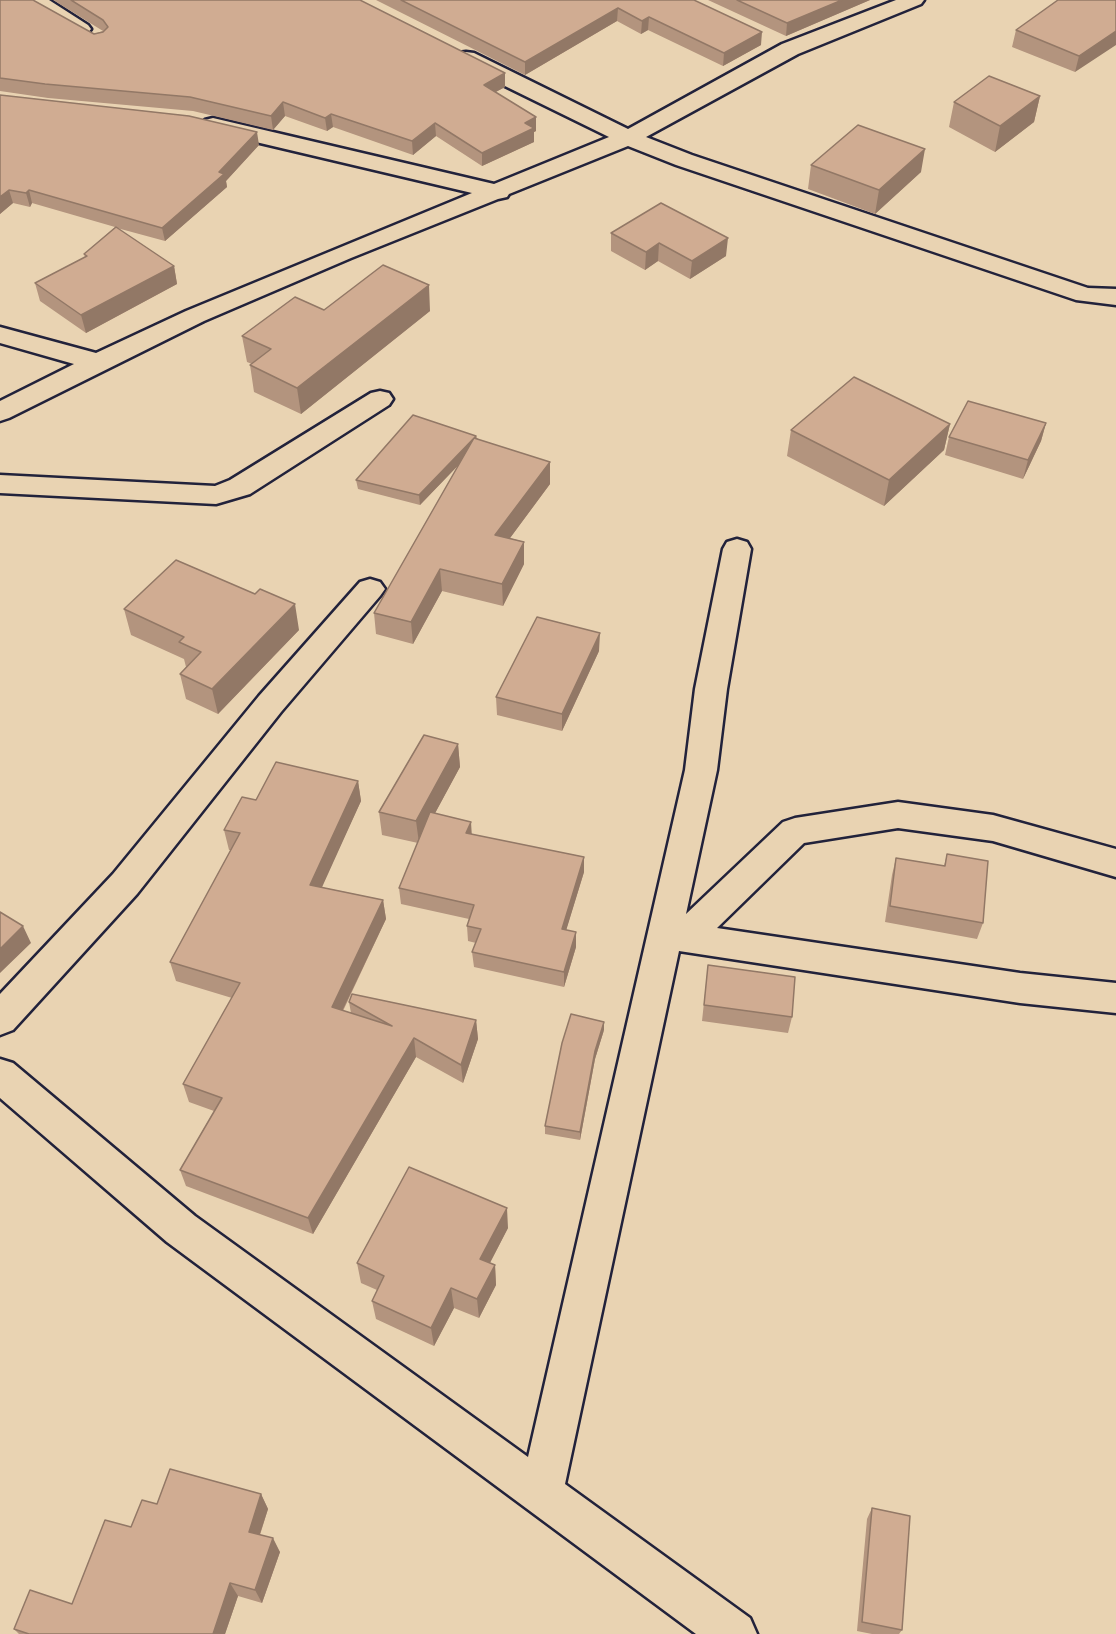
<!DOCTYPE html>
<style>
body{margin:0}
canvas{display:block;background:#e9d3b2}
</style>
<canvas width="1116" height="1634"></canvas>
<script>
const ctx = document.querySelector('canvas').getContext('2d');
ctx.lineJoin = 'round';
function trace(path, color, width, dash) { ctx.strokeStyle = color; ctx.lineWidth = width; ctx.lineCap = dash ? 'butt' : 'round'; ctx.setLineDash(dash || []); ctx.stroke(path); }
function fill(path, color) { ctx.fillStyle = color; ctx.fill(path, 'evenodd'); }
const minor = new Path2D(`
 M28 0H49L88 25 91 29 88 33C71 38 38 14 28 0Z
 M896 0H924L921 4 798 54 646 137 692 155 1088 288 1116 289V305L1076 300 676 165 628 146 509 194 507 197 498 199 351 258 204 321 9 418 0 421V401L74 364 0 343V327L96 353 186 311 472 193 205 130 202 125 205 120 213 118 494 184 609 137 458 63 455 58 458 53 466 52 474 53 628 129 782 44Z
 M380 391 389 393 393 399 389 405 250 494 216 504 0 493V475L215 486 230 480 371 393Z
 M737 539 747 542 751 549 727 689 717 770 686 914 783 822 795 818 898 802 993 815 1116 849V877L993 841 898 828 804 843 717 928 1020 973 1116 983V1013L1020 1003 679 951 565 1484 750 1618 757 1634H696L167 1242 0 1098V1059L13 1063 195 1216 528 1457 685 770 695 689 723 549 727 542Z
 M370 579 380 582 385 589 380 596 281 712 137 894 13 1030 0 1035V994L113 874 259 696 360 582Z`);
trace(minor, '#22223b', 5);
fill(minor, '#e9d3b2');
fill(new Path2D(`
 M0 0 94 34 103 31 53 0H360L505 87 495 92 536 131 534 132V142L482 166 436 136 413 155 333 127 327 131 285 116 273 130 193 111 48 98 0 91Z
 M376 0H694L761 45 723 66 648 30 641 34 617 21 525 75Z
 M708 0H870L786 36Z
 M1116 0 1075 72 1012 47 1016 30Z
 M0 95 259 145 226 181 227 187 165 241 117 228 174 266 177 284 86 333 40 301 35 283 85 257 84 254 115 227 32 203 30 207 13 203 0 214Z
 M1040 96 1034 122 995 152 949 127 954 102Z
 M811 165 921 172 875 214 808 189Z
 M611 233 726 256 690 279 658 261 645 270 611 251Z
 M324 310 430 311 301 414 254 392 250 365 252 364 247 362 242 336Z
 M1046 423 1041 441 1023 479 945 455 949 437Z
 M950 424 944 450 884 506 787 456 791 430Z
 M476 436 477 438 550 484 510 538 524 542V564L503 606 442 591 413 644 376 634 374 613 459 464 420 505 358 489 356 480Z
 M124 609 299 630 218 714 186 699 180 674 186 667 184 659 131 635Z
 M599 651 562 731 497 715 496 697Z
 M458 744 460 767 435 813 472 834 584 872 566 930 576 947 564 987 474 967 472 952 476 943 468 941 467 926 469 919 401 904 399 888 418 843 382 835 379 812Z
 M358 781 361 801 321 887 383 900 386 919 343 1011 351 1013 349 1002 476 1020 478 1039 463 1083 416 1057 313 1234 186 1186 180 1170 214 1111 189 1102 183 1084 232 998 176 981 170 962 231 850H229L224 830 256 800Z
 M947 854 983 923 977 939 885 922 892 875 896 858 944 866Z
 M708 965 792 1017 788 1033 702 1021Z
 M604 1030 595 1059 580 1140 545 1134V1126Z
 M508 1228 490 1263 495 1265 496 1285 479 1318 454 1308 434 1346 376 1319 372 1301 377 1290 361 1283 357 1263Z
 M261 1494 268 1509 260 1535 280 1552 262 1603 238 1596 225 1634H19L14 1629 72 1604 131 1527 157 1504Z
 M872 1508 902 1630 899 1634H872L857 1631 867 1519Z`), '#b3947e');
fill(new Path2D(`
 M842 0H870L786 36 787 23Z
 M618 8 617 21 525 75V62Z
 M649 17 648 30 641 34 642 21Z
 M1116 31V45L1075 72 1079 56Z
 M762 32 761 45 723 66 724 53Z
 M505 73V87L485 98 484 85Z
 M1040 96 1034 122 995 152 1000 126Z
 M283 102 285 116 273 130 271 116Z
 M331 114 333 127 327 131 325 118Z
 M536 117V131L534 132V142L482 166V153L525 123Z
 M435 123 436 136 413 155 412 141Z
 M257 132 259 145 226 181 227 187 165 241 162 228 219 172Z
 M925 149 921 172 875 214 879 190Z
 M9 190 13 203 0 214V197Z
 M29 190 32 203 30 207 26 193Z
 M728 238 726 256 690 279 692 261Z
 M659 243 658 261 645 270 646 252Z
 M174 266 177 284 86 333 81 315Z
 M429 285 430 311 301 414 297 388Z
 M1046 423 1041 441 1023 479 1028 460Z
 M950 424 944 450 884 506 889 480Z
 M476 436 477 446 420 505 419 495Z
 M550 462V484L496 557 495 535Z
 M524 542V564L503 606 502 584Z
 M440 569 442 591 413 644 411 622Z
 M295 604 299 630 218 714 212 689Z
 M600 633 599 651 562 731V714Z
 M458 744 460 767 419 843 416 821Z
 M358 781 361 801 314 905 310 885Z
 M471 822 472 838 466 833Z
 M584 857V872L562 944V929Z
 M383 900 386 919 335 1026 332 1007Z
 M23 926 31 943 0 973V949Z
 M576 932V947L564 987V972Z
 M476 1020 478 1039 463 1083 461 1065Z
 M604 1022V1030L595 1059 580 1140V1132L595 1051Z
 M414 1038 416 1057 313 1234 308 1218Z
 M507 1208 508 1228 482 1278 480 1259Z
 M495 1265 496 1285 479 1318 477 1299Z
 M451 1288 454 1308 434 1346 431 1328Z
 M261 1494 268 1509 256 1546 249 1532Z
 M273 1538 280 1552 262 1603 255 1590Z
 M230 1583 238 1596 225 1634H213Z`), '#927866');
const building = new Path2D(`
 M0 0H33L94 34 103 32 108 27 103 20 71 0H360L505 73 484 85 536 117 525 123 534 128 482 153 435 123 412 141 331 114 325 118 283 102 271 116 190 97 45 84 0 78Z
 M401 0H694L762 32 724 53 649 17 642 21 618 8 525 62Z
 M737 0H842L787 23Z
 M1058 0H1116V31L1079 56 1016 30Z
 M989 76 1040 96 1000 126 954 102Z
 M0 95 189 116 257 132 219 172 224 174 162 228 29 190 26 193 9 190 0 197Z
 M858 125 925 149 879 190 811 165Z
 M661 203 728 238 692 261 659 243 646 252 611 233Z
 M116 227 174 266 81 315 35 283 87 256 84 254Z
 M383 265 429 285 297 388 250 365 271 349 242 336 295 297 324 310Z
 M854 377 950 424 889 480 791 430Z
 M968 401 1046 423 1028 460 949 437Z
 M413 415 476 436 419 495 356 480Z
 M474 438 550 462 495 535 524 542 502 584 440 569 411 622 374 613Z
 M176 560 255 594 260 589 295 604 212 689 180 674 201 652 179 642 184 637 124 609Z
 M537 617 600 633 562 714 496 697Z
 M424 735 458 744 416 821 379 812Z
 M276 762 358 781 310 885 383 900 332 1007 392 1026 349 1002 352 994 476 1020 461 1065 414 1038 308 1218 180 1170 222 1098 183 1084 240 983 170 962 240 833 224 830 242 797 256 800Z
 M430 812 471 822 466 833 584 857 562 929 576 932 564 972 472 952 481 929 467 926 474 905 399 888Z
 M947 854 988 861 983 923 890 906 896 858 945 866Z
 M0 912 23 926 0 949Z
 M708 965 795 977 792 1017 704 1005Z
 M571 1014 604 1022 595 1051 580 1132 545 1126 562 1043Z
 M409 1167 507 1208 480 1259 495 1265 477 1299 451 1288 431 1328 372 1301 384 1276 357 1263Z
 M170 1469 261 1494 249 1532 273 1538 255 1590 230 1583 213 1634H29L14 1629 30 1590 72 1604 105 1520 131 1527 142 1500 157 1504Z
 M872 1508 910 1516 902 1630 862 1622Z`);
fill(building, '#d0ac92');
trace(building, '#927866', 1.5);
</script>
